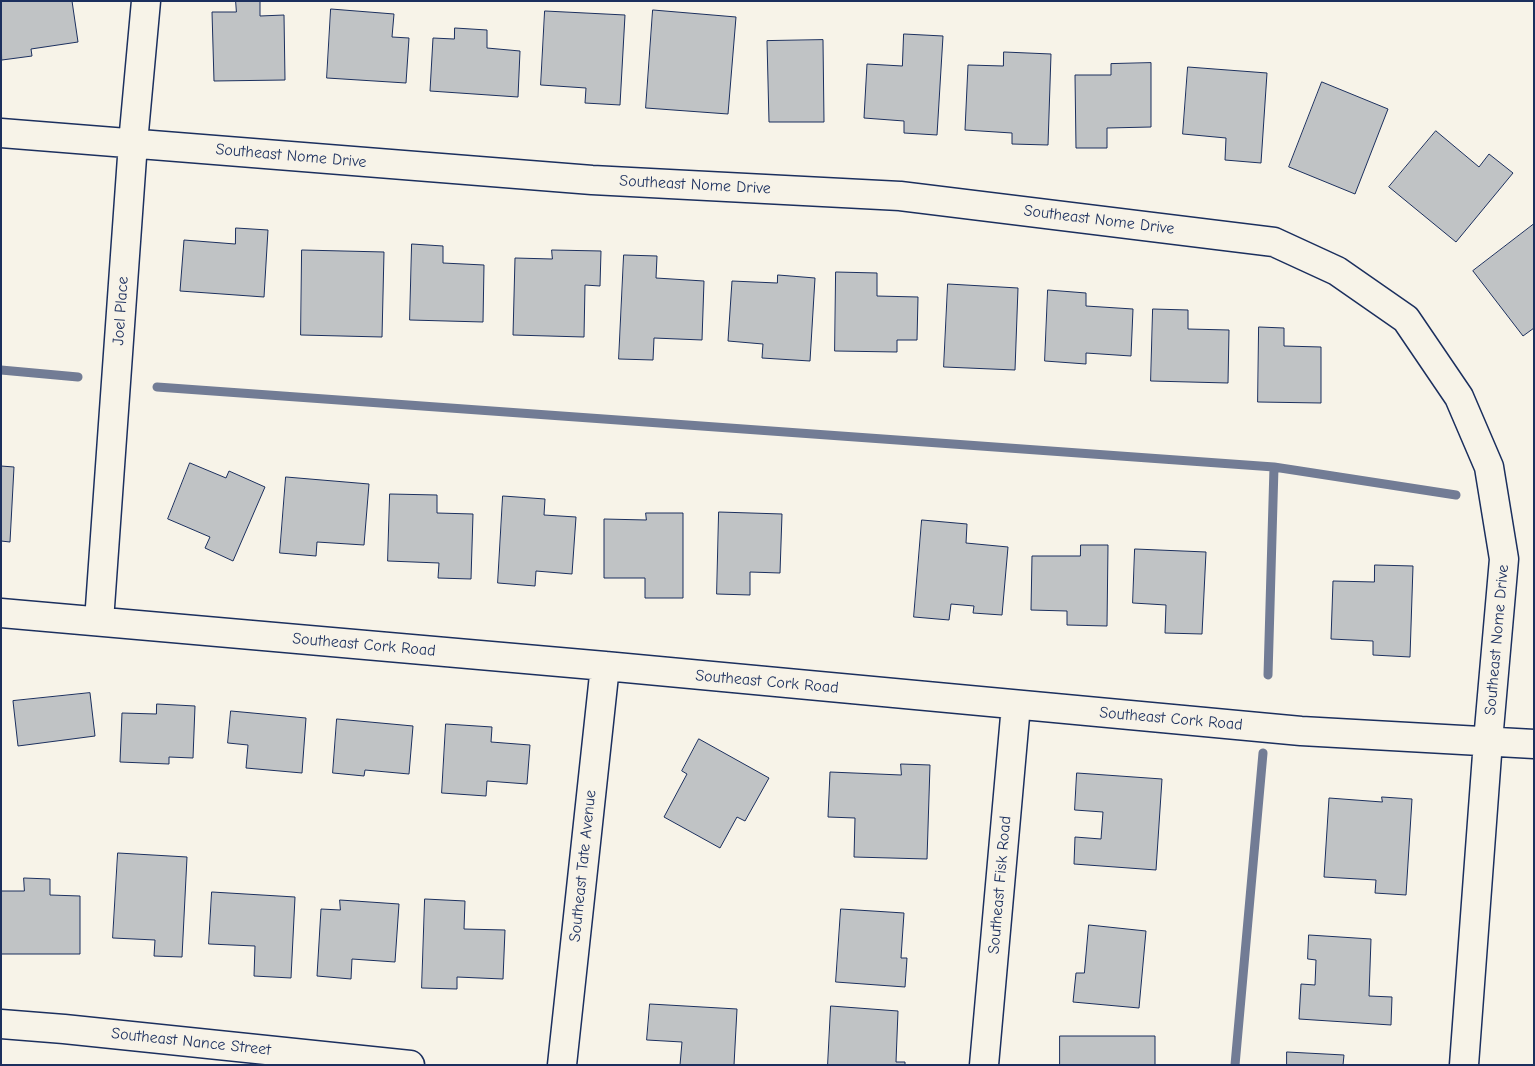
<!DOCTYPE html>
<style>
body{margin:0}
#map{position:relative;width:1535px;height:1066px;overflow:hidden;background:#f7f3e8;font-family:"Comic Neue",sans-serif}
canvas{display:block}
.frame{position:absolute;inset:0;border:2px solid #1b2f5e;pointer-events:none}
</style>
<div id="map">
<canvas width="1535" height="1066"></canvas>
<div class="frame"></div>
</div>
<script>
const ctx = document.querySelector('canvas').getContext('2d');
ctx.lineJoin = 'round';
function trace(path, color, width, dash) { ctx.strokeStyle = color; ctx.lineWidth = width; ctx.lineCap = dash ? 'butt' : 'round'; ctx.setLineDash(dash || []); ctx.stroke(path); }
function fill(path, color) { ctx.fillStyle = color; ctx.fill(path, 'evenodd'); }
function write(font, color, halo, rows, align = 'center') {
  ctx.font = font + ' "Comic Neue",sans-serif'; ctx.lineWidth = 5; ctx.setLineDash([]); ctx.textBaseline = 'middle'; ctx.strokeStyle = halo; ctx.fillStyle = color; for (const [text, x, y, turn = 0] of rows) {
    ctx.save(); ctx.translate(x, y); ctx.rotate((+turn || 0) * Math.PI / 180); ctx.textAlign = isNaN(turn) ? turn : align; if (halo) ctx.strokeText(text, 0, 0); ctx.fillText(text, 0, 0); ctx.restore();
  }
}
trace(new Path2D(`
 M1 370 78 377
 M157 387 1274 467 1456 495
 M1268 675 1274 467
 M1235 1065 1263 753`), '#727c95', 9);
const building = new Path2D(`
 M1 1H72L78 42 31 49 32 56 2 60Z
 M236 1H260V16L284 15 285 80 214 81 212 12H236Z
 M331 9 394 14 392 37 409 38 406 83 327 78Z
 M653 10 736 17 728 114 646 108Z
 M545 11 625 15 620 105 585 103 586 88 541 85Z
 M455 28 487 30V48L520 51 518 97 430 91 433 38 454 39Z
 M904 34 943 36 937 135 904 133V121L864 118 867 64 902 66Z
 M823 40 824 122H769L767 41Z
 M1004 52 1051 54 1048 145 1012 144V133L965 130 968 65 1003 66Z
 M1151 63V127L1107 128V148H1076L1075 75H1111V64Z
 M1188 67 1267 73 1261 163 1225 160 1226 138 1183 134Z
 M1322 82 1388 109 1355 194 1289 167Z
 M1436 131 1479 167 1489 154 1513 173 1456 242 1389 187Z
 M1534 224V328L1523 336 1473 271Z
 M236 228 268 230 264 297 180 291 184 240 235 244Z
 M412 244 443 246V263L484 265 483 322 410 320Z
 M302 250 384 252 382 337 301 335Z
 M552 250 601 251 600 286 585 285 584 337 513 335 515 258 552 259Z
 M624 255 657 256 656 278 704 281 702 340 654 338 653 360 619 359Z
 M836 272 877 273V296L918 297 917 340H897V352L835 351Z
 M778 275 815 278 810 361 762 358 763 344 728 341 732 281 777 283Z
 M948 284 1018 288 1015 370 944 367Z
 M1048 290 1086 293V306L1133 309 1131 356 1086 353V364L1045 361Z
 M1153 309 1188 310V329L1229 330 1228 383 1151 381Z
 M1259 327 1284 328V346L1321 347V403L1258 402Z
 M190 463 226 478 229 471 265 487 233 561 205 548 210 537 168 519Z
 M1 466 14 467 10 542 1 541Z
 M286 477 369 484 364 545 317 542 316 556 280 553Z
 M390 494 437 495V513L473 514 471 579 438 578 439 563 388 561Z
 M503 496 545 499 544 515 576 517 572 574 536 571 535 586 498 583Z
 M719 512 782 514 780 573 750 572V595L717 594Z
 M646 513H683V598H645V578H604V519L646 520Z
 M922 520 967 524 966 543 1008 547 1002 615 973 613 974 606 951 604 949 620 914 617Z
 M1081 545H1108L1107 626 1067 625V611L1031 610 1032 556H1080Z
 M1135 549 1206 552 1202 634 1165 633 1166 605 1133 603Z
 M1375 565 1413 566 1410 657 1373 655V641L1331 639 1333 581 1374 582Z
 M90 693 95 736 18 746 13 701Z
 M157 704 195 706 193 758 169 757V764L120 762 122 713 156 714Z
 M231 711 306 718 302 773 246 768 248 745 228 743Z
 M337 719 413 726 409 774 365 770 364 776 333 773Z
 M446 724 492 727 491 742 530 745 527 784 487 781 486 796 442 793Z
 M699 739 769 778 745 821 737 817 720 848 664 817 687 774 682 771Z
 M901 764 930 765 927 859 854 857 855 818 828 817 830 772 901 775Z
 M1077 773 1162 779 1156 870 1074 864 1075 837 1101 839 1103 812 1075 810Z
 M1382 797 1412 799 1406 895 1375 893 1376 880 1324 877 1329 798 1382 802Z
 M118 853 187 857 182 957 154 956 155 940 113 938Z
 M24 878 50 879V895L80 896V954H1V891H24Z
 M212 892 295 897 291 978 254 976 255 946 209 944Z
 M425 899 465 901 464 929 505 930 503 979 457 977V989L422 988Z
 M340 900 399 904 395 962 352 959 351 979 317 976 321 909 340 910Z
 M841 909 904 913 901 958H907L905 987 836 982Z
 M1089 925 1146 931 1139 1008 1073 1002 1076 973H1084Z
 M1309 935 1371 939 1369 996 1392 997 1391 1025 1299 1019 1301 984 1315 985 1316 960 1308 959Z
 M650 1004 737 1009 734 1065H680L682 1042 647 1040Z
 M831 1006 898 1011 896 1062H905V1065H828Z
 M1060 1036H1155V1065H1060Z
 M1287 1052 1344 1055 1343 1065H1287Z`);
fill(building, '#c0c3c5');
trace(building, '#1b2f5e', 1);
const minor = new Path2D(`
 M1 133 592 180 900 196 1274 242 1337 271 1406 319 1459 397 1489 467 1504 559 1488 741 1464 1065
 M1 613 605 666 1301 731 1534 744
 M99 621 133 143 146 1
 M1 1024 64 1029 410 1065
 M562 1065 605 666
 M984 1065 1016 705`);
trace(minor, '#1b2f5e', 31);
trace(minor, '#f7f3e8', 28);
write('16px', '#1b2f5e', '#f7f3e8', [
 ["Southeast Nome Drive",291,156,5],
 ["Southeast Nome Drive",695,185,3],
 ["Southeast Nome Drive",1099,220,7],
 ["Joel Place",121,311,-86],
 ["Southeast Nome Drive",1497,640,-85],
 ["Southeast Cork Road",364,645,5],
 ["Southeast Cork Road",767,682,5],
 ["Southeast Cork Road",1171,719,5],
 ["Southeast Tate Avenue",583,866,-84],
 ["Southeast Fisk Road",1000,885,-85],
 ["Southeast Nance Street",191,1042,6]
]);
</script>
